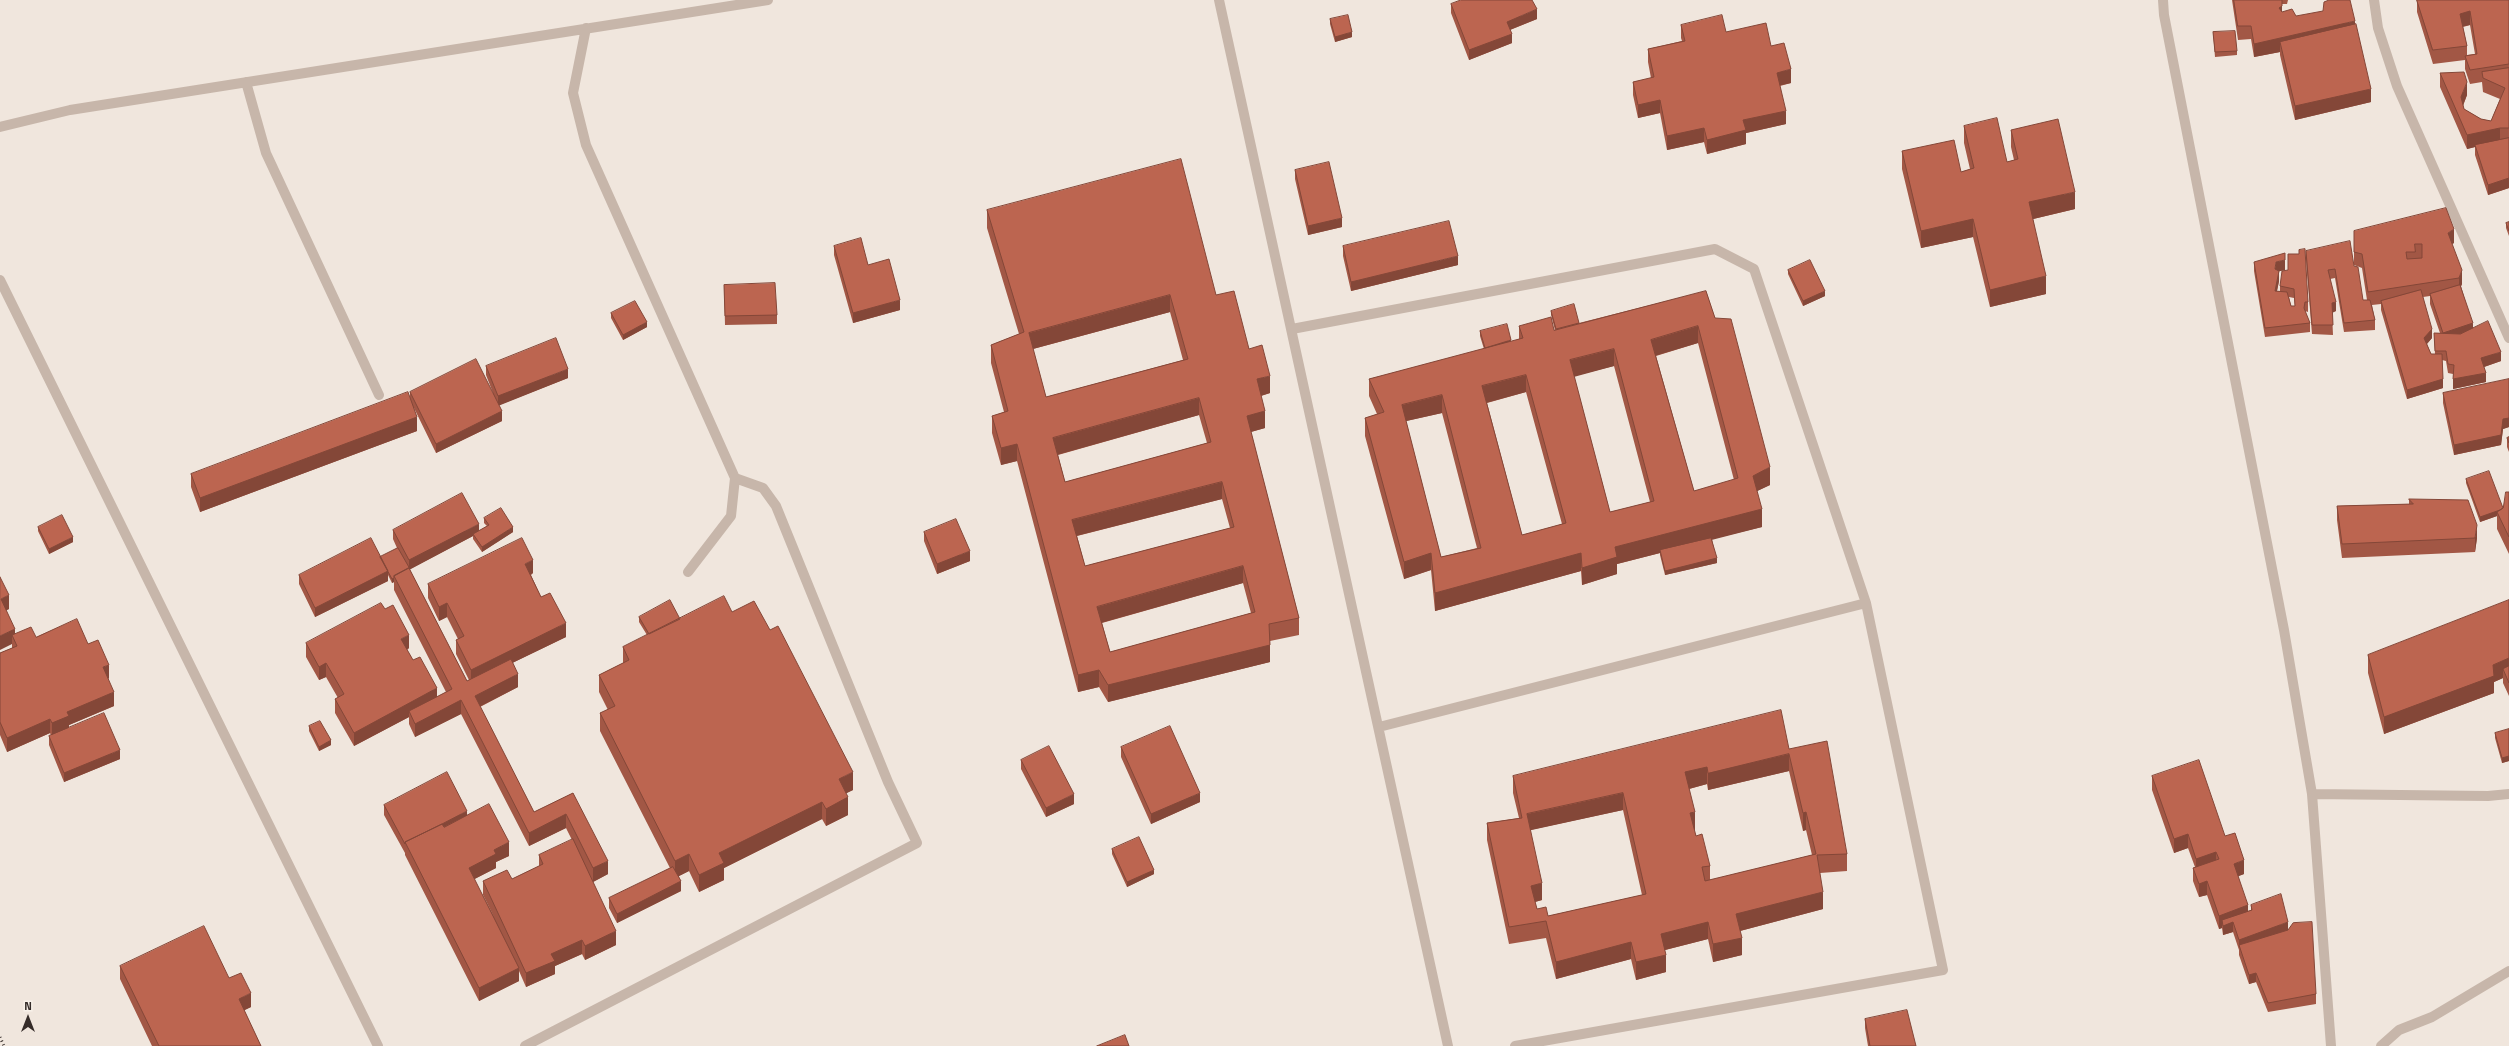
<!DOCTYPE html>
<style>
body{margin:0}
#map{position:relative;width:2509px;height:1046px;overflow:hidden;background:#f0e6dd;font-family:"Titillium Web",sans-serif}
canvas{display:block}
.north{position:absolute;left:8px;top:998px;width:40px;height:40px;-webkit-text-stroke:3px #f8f1e9;paint-order:stroke;rotate:0deg;font-size:11px;font-weight:700;line-height:16px;text-align:center;color:#352c29}
.north::after{content:'';display:block;margin:auto;width:14px;height:18px;background:#352c29;clip-path:polygon(50% 0,100% 100%,50% 72%,0 100%)}
</style>
<div id="map">
<canvas width="2509" height="1046"></canvas>
<div class="north">N</div>
</div>
<script>
const ctx = document.querySelector('canvas').getContext('2d');
ctx.lineJoin = 'round';
function trace(path, color, width, dash) { ctx.strokeStyle = color; ctx.lineWidth = width; ctx.lineCap = dash ? 'butt' : 'round'; ctx.setLineDash(dash || []); ctx.stroke(path); }
function fill(path, color) { ctx.fillStyle = color; ctx.fill(path, 'evenodd'); }
trace(new Path2D(`
 M1219 0 1448 1046
 M2163 0 2164 15 2284 630 2312 794 2331 1046
 M2374 0 2378 28 2397 86 2509 338
 M586 28 573 93 586 145 735 478 731 516 688 572
 M246 82 266 153 379 395
 M0 127 70 110 768 0
 M0 280 378 1046
 M1292 329 1715 249 1754 269 1866 603
 M1379 727 1866 603 1943 970 1515 1046
 M2312 794 2488 796 2509 794
 M525 1046 917 843 888 782 776 506 763 488 735 478
 M2381 1046 2399 1030 2432 1017 2509 971`), '#c7b6aa', 10);
trace(new Path2D(`
 M0 1037 4 1046`), '#352c29', 3, [1, 3]);
fill(new Path2D(`
 M2232 0H2288L2287 4H2282V12L2296 16 2355 24 2371 102 2295 120 2280 55V52L2254 57 2251 39 2238 40Z
 M2417 0H2509V188L2488 195 2475 155V147L2467 149 2440 87V73L2467 95 2463 106 2464 109 2481 119 2491 121 2500 99 2483 92 2482 82 2470 84 2465 69V60L2433 64 2417 12ZM2470 25 2475 54 2467 55V46L2463 27Z
 M1451 4 1537 19 1510 30 1512 43 1469 60 1451 13Z
 M1330 19 1352 37 1335 42 1330 24Z
 M1681 25 1726 32 1771 46 1791 83 1780 86 1786 124 1746 133V144L1707 154 1704 142 1667 150 1660 113 1638 118 1633 95V82L1651 78 1648 62V49L1682 41 1681 38Z
 M2213 32 2237 51V55L2215 57Z
 M1964 126 2007 162 2014 160 2011 147V130L2075 209 2033 219 2046 294 1990 307 1973 237 1921 248 1902 169V151L1961 172 1970 169 1964 143Z
 M1295 170 1342 227 1308 235 1295 179Z
 M987 210 1216 295 1249 349 1270 393 1261 396 1265 428 1251 432 1299 618V635L1270 641V662L1108 702 1099 687 1078 692 1017 461 1001 465 992 433V416L1004 412 991 363V345L1019 334 987 228ZM1170 312 1183 360 1046 397 1033 349ZM1199 415 1207 443 1065 482 1058 455ZM1222 499 1230 528 1085 566 1077 536ZM1243 583 1251 613 1110 652 1102 623Z
 M2509 222V236L2506 228V223Z
 M2354 231 2454 243 2452 244 2462 284 2461 286 2473 328 2501 361 2484 367 2486 382 2453 389V374L2448 373 2446 361 2442 360 2443 388 2407 399 2381 310V304L2372 305 2375 320V330L2344 332 2335 278 2330 279 2336 311 2332 312 2333 335 2312 334 2306 260V251L2354 266 2363 300H2367L2362 268 2354 265ZM2430 296V304L2440 333H2434L2435 354H2431L2427 344 2432 338 2423 297Z
 M834 246 900 310 853 323 834 255Z
 M1343 246 1458 265 1351 291 1343 256Z
 M2299 250 2308 302V312L2305 311 2310 323V332L2265 337 2254 271V262L2285 270 2279 271V281L2277 291H2280V286L2288 270 2299 254ZM2289 297 2294 298 2295 306H2291Z
 M1788 270 1825 296 1803 306 1788 274Z
 M724 285 777 315V324L725 325Z
 M1706 291 1770 485 1757 491 1762 527 1712 539 1717 563 1665 575 1660 555V553L1617 564V574L1582 585 1581 571 1435 611 1431 570 1404 579 1365 436V418L1377 414 1369 396V379L1484 349 1480 336V331L1511 342 1519 339V326L1555 330 1551 315V311L1579 323ZM1698 343 1734 480 1694 491 1656 356ZM1614 366 1650 502 1610 512 1574 376ZM1526 392 1562 524 1522 535 1487 403ZM1442 413 1477 548 1441 557 1406 421Z
 M611 313 647 327 623 340 611 318Z
 M486 366 568 378 499 405 502 421 436 453 414 408 417 431 200 512 191 487V474L410 399V392L493 393 486 375Z
 M2509 379V427L2503 429 2501 445 2454 455 2443 403V393Z
 M2509 437V452L2507 447V438Z
 M2466 479 2503 508 2509 492V554L2497 529V516L2480 522 2466 483Z
 M2409 499 2477 538 2475 552 2342 558 2337 520V506L2409 504Z
 M484 518 513 532 482 552 473 539V536L410 569V570L467 681 469 680 456 654V640L458 639 447 617 439 621 428 598V584L533 573 531 575 541 597 566 637 512 663 518 687 480 707 534 812 573 793 608 874 593 882 616 945 585 960 582 954 555 966V974L526 987 519 971V981L479 1001 405 855V853L384 815V805L467 815 509 856 496 862V868L474 879 494 917 483 895V881L512 879 539 866V855L572 840 566 828 529 846 461 714 415 737 409 724V717L354 746 335 713V699L338 698 326 677 319 680 306 657V643L409 648 407 650 413 660 437 697 446 692 394 590V582L392 583 388 575V581L315 617 299 584V575L380 557 397 548 393 539V530L479 531 487 526 484 523Z
 M38 527 73 542 49 554 38 531Z
 M924 532 970 561 937 574 924 541Z
 M0 577 9 609 6 610 15 634 36 637 88 644 109 678 108 679 114 706 69 725V728L120 759 64 782 49 745V736L51 735 50 733 7 752 0 735V653L12 648V644Z
 M2509 600V696L2503 683V678L2494 682V693L2384 734 2368 673V655Z
 M732 612 853 790 846 793 848 815 826 826 822 819 724 868V880L699 892 689 871 679 876 681 891 617 923 609 908V898L670 868 600 731V713L608 710 599 692V675L623 663V647L647 635 639 622V617L680 619Z
 M309 726 331 745 319 751 309 731Z
 M2509 729V761L2502 763 2495 738V733Z
 M1121 747 1200 802 1151 824 1121 757Z
 M1789 749 1847 854V871L1820 873 1823 909 1740 931 1742 955 1713 962 1708 939 1665 950 1666 972 1636 980 1631 959 1556 979 1546 938 1509 944 1487 840V823L1519 818 1513 793V776ZM1789 771 1803 831 1806 830 1812 855 1710 880V866L1696 836 1694 830H1695L1689 789 1707 784 1708 790ZM1623 810 1642 895 1548 916 1537 909 1535 902 1542 900 1530 830Z
 M1021 760 1074 804 1046 817 1021 769Z
 M2152 776 2225 836 2244 874 2238 876 2248 911 2251 910V905L2288 930 2316 994V1004L2268 1012 2256 982 2249 984 2239 955V950L2233 932 2223 935 2222 928 2219 929 2207 895 2199 897 2193 881V868L2195 867 2188 848 2174 853 2152 790Z
 M1112 849 1154 874 1127 887 1112 854Z
 M120 966 229 978 251 1007 244 1010 261 1046H152L120 979Z
 M1865 1019 1916 1046H1868L1865 1028Z`), '#a25745');
fill(new Path2D(`
 M2282 6V20L2279 8Z
 M1537 9V19L1507 31V22Z
 M2470 11V25L2460 27V14Z
 M2355 21V35L2280 42V52L2254 57V44Z
 M1352 32V37L1335 42V37Z
 M1512 34V43L1469 60V50Z
 M1791 69V83L1777 86V73Z
 M2467 82V95L2461 110V97Z
 M2371 89V102L2295 120V106Z
 M1660 100V113L1638 118V105Z
 M1786 111V124L1746 133V144L1707 154V140L1743 120Z
 M1704 128V142L1667 150V136Z
 M2500 128V142L2475 145V147L2467 149V135Z
 M2509 178V188L2488 195V185Z
 M2075 192V209L2029 220V202Z
 M1342 218V227L1308 235V226Z
 M1973 219V237L1921 248V231Z
 M2454 229V243L2448 246V233Z
 M1458 256V265L1351 291V282Z
 M2285 260V270L2276 272 2275 269 2276 262Z
 M2462 270V284L2459 291V278Z
 M2279 271V281L2275 300V291Z
 M2046 276V294L1990 307V290Z
 M1825 291V296L1803 306V301Z
 M1170 295V312L1029 350V333Z
 M900 300V310L853 323V313Z
 M2336 302V311L2332 313V303Z
 M647 322V327L623 340V335Z
 M2473 323V332L2443 342V333Z
 M1698 326V343L1651 357V340Z
 M2432 329V338L2424 347V338Z
 M1511 340V345L1485 353V348Z
 M1614 349V366L1570 378V360Z
 M2501 352V361L2481 368V358Z
 M568 369V378L498 406V396Z
 M2486 373V382L2453 389V379Z
 M1526 375V392L1482 404V386Z
 M1270 376V393L1257 397V379Z
 M2443 379V388L2407 399V390Z
 M1442 395V413L1402 422V405Z
 M1199 398V415L1053 456V438Z
 M502 411V421L436 453V444Z
 M1265 411V428L1247 433V416Z
 M417 417V431L200 512V498Z
 M2509 418V427L2503 429 2501 445 2454 455V445L2503 419Z
 M1017 444V461L1001 465V448Z
 M1770 467V485L1753 493V476Z
 M1222 482V499L1072 537V520Z
 M1762 509V527L1661 553 1660 550V553L1617 564V574L1582 585V568L1615 547Z
 M2503 509 2497 512V516L2480 522V517Z
 M479 524V533L473 534V536L409 570V560Z
 M2477 525V538L2475 552V538Z
 M513 527V532L482 552V547Z
 M73 537V542L49 554V549Z
 M970 551V561L937 574V564Z
 M1431 553V570L1404 579V562Z
 M1581 553V571L1435 611V593Z
 M1717 558V563L1665 575V571Z
 M533 560V573L525 578V564Z
 M1243 566V583L1097 624V607Z
 M388 571V581L315 617V608Z
 M394 578V582L392 583V579Z
 M9 595V609L1 613V599Z
 M447 603V617L439 621V607Z
 M566 623V637L471 683V670Z
 M15 629V642L12 635V644L0 650V636Z
 M409 635V648L401 653V639Z
 M1270 645V662L1108 702V685Z
 M2509 658V675L2503 669V678L2494 682V693L2384 734V717Z
 M326 663V677L319 680V667Z
 M109 665V678L103 681V667Z
 M1099 670V687L1078 692V675Z
 M518 674V687L475 709V696Z
 M437 688V702L409 711V717L354 746V733Z
 M114 692V706L69 725V730L52 737V723L67 712Z
 M461 700V714L415 737V724Z
 M50 719V733L7 752V738Z
 M331 740V745L319 751V747Z
 M120 750V759L64 782V773Z
 M1789 754V771L1708 790V773Z
 M2509 756V761L2502 763V758Z
 M1707 767V784L1685 790V772Z
 M853 772V790L839 797V779Z
 M1200 793V802L1151 824V814Z
 M1623 793V810L1527 831V814Z
 M1074 794V804L1046 817V808Z
 M848 797V815L826 826V809Z
 M822 802V819L724 868V880L699 892V875L719 853Z
 M467 811V820L406 843Z
 M1695 812V830L1690 831V813Z
 M1806 812V830L1803 831V813Z
 M566 814V828L529 846V833Z
 M2188 834V848L2174 853V839Z
 M509 842V856L496 862V868L469 882V868L494 850Z
 M2216 852V865L2196 872V859Z
 M689 854V871L675 878V861Z
 M2244 860V874L2234 878V864Z
 M608 861V874L593 882V868Z
 M1154 870V874L1127 887V882Z
 M681 881V891L617 923V914Z
 M2207 881V895L2199 897V884Z
 M1542 883V900L1531 903V886Z
 M1823 892V909L1736 932V914Z
 M2248 905V919L2233 922V932L2223 935V926L2222 920V928L2219 929V916Z
 M1708 922V939L1661 951V934Z
 M2288 922V932L2239 945V950V940Z
 M616 931V945L585 960V946Z
 M1742 938V955L1713 962V944Z
 M582 940V954L555 966V974L526 987V973L551 954Z
 M1631 942V959L1556 979V962Z
 M1666 955V972L1636 980V962Z
 M519 968V981L479 1001V988Z
 M2256 973V982L2249 984V975Z
 M251 993V1007L239 1013V999Z`), '#844738');
const building = new Path2D(`
 M1461 0H1532L1537 9 1507 22 1512 34 1469 50 1451 4Z
 M2234 0H2282V6L2279 8 2282 12 2292 9 2296 16 2323 11 2324 2 2329 0H2350L2355 21 2254 44 2251 26H2238Z
 M2417 0H2509V64L2470 70 2465 56 2477 54 2470 11 2460 14 2467 46 2433 50Z
 M1348 15 1352 32 1335 37 1330 19Z
 M1722 15 1726 32 1766 23 1771 46 1784 43 1791 69 1777 73 1786 111 1743 120 1746 130 1707 140 1704 128 1667 136 1660 100 1638 105 1633 82 1654 77 1648 49 1685 41 1681 25Z
 M2356 24 2371 89 2295 106 2280 42Z
 M2235 31 2237 51 2215 52 2213 32Z
 M2509 68V128H2500L2467 135 2440 73 2464 72 2467 82 2461 97 2464 109 2481 119 2491 121 2505 88 2483 78 2482 72Z
 M1997 118 2007 162 2018 159 2011 130 2058 119 2075 192 2029 202 2046 276 1990 290 1973 219 1921 231 1902 151 1954 140 1961 172 1974 168 1964 126Z
 M2509 138V178L2488 185 2475 145Z
 M1181 159 1216 295 1234 291 1249 349 1262 345 1270 376 1257 379 1265 411 1247 416 1299 618 1269 624 1270 645 1108 685 1099 670 1078 675 1017 444 1001 448 992 416 1008 411 991 345 1024 332 987 210ZM1170 295 1188 359 1046 397 1029 333ZM1199 398 1211 442 1065 482 1053 438ZM1222 482 1234 527 1085 566 1072 520ZM1243 566 1255 612 1110 652 1097 607Z
 M1329 162 1342 218 1308 226 1295 170Z
 M2446 208 2454 229 2448 233 2462 270 2459 278 2368 292 2362 254 2354 252V231ZM2415 244H2422V258L2407 259 2406 252H2415Z
 M1449 221 1458 256 1351 282 1343 246Z
 M2509 222V231L2506 223Z
 M861 238 868 265 889 259 900 300 853 313 834 246Z
 M2350 241 2354 266 2358 267 2363 300H2370L2375 320 2344 323 2335 269 2328 270 2336 302 2332 303 2333 325H2312L2306 251Z
 M2305 249 2308 302H2305L2304 308 2310 323 2265 328 2254 262 2285 253V260L2276 262 2275 269 2279 271 2275 291 2287 292 2291 306H2295L2294 289 2280 286 2282 271 2288 270V254H2299V250Z
 M1810 260 1825 291 1803 301 1788 270Z
 M775 283 777 315 725 316 724 285Z
 M2460 285 2473 323 2443 333 2430 294Z
 M2421 290 2432 329 2424 338 2431 354H2442L2443 379 2407 390 2381 301Z
 M1706 291 1715 318 1731 319 1770 467 1753 476 1762 509 1615 547 1617 557 1582 568 1581 553 1435 593 1431 553 1404 562 1365 418 1384 412 1369 379 1523 338 1519 326 1551 317 1554 330ZM1698 326 1738 478 1694 491 1651 340ZM1614 349 1654 501 1610 512 1570 360ZM1526 375 1566 523 1522 535 1482 386ZM1442 395 1481 548 1441 557 1402 405Z
 M635 301 647 322 623 335 611 313Z
 M1574 304 1579 323 1556 329 1551 311Z
 M2488 321 2501 352 2481 358 2486 373 2453 379 2454 365 2448 364 2446 351H2435L2434 333 2460 334Z
 M1507 324 1511 340 1485 348 1480 331Z
 M556 338 568 369 498 396 486 366Z
 M476 359 502 411 436 444 410 392Z
 M2509 379V418L2503 419 2501 435 2454 445 2443 393Z
 M408 392 417 417 200 498 191 474Z
 M2509 437V443L2507 438Z
 M2489 471 2503 508 2500 510 2480 517 2466 479Z
 M2506 492H2509V537L2497 512 2503 508Z
 M462 493 479 524 409 560 393 530Z
 M2409 499 2468 500 2477 525 2475 538 2342 544 2337 506 2413 504Z
 M501 508 513 527 482 547 473 534 489 525 484 518Z
 M62 515 73 537 49 549 38 527Z
 M956 519 970 551 937 564 924 532Z
 M371 538 388 571 315 608 299 575Z
 M522 538 533 560 525 564 541 597 550 593 566 623 471 670 456 640 464 636 447 603 439 607 428 584Z
 M1711 538 1717 558 1665 571 1660 550Z
 M398 548 410 569 409 568 394 576V578L392 579 380 557Z
 M409 568 467 681 511 659 518 674 475 696 534 812 573 793 608 861 593 868 566 814 529 833 461 700 415 724 409 711 452 689 394 576Z
 M0 577 9 595 1 599 15 629 0 636Z
 M724 596 732 612 754 601 770 630 778 626 853 772 839 779 848 797 826 809 822 802 719 853 724 863 699 875 689 854 675 861 600 713 615 706 599 675 629 660 623 647Z
 M670 600 680 619 649 634 639 617Z
 M2509 600V658L2493 665 2494 676 2384 717 2368 655Z
 M381 603 385 609 393 605 409 635 401 639 413 660 420 657 437 688 354 733 335 699 344 694 326 663 319 667 306 643Z
 M77 619 88 644 98 640 109 665 103 667 114 692 67 712 69 716 52 723 50 719 7 738 0 722V653L17 646 12 635 31 627 36 637Z
 M2509 666V683L2503 669Z
 M1781 710 1789 749 1827 741 1847 854 1817 855 1823 892 1736 914 1742 938 1713 944 1708 922 1661 934 1666 955 1636 962 1631 942 1556 962 1546 921 1509 927 1487 823 1522 818 1513 776ZM1789 754 1803 813 1806 812 1816 854 1705 881 1702 867 1710 866 1702 834 1696 836 1690 813 1695 812 1685 772 1707 767 1708 773ZM1623 793 1646 894 1548 916 1546 907 1537 909 1531 886 1542 883 1527 814Z
 M104 713 120 750 64 773 49 736Z
 M320 721 331 740 319 747 309 726Z
 M1170 726 1200 793 1151 814 1121 747Z
 M2509 729V756L2502 758 2495 733Z
 M1049 746 1074 794 1046 808 1021 760Z
 M2199 760 2225 836 2235 833 2244 860 2234 864 2248 905 2219 916 2207 881 2199 884 2193 868 2219 859 2216 852 2196 859 2188 834 2174 839 2152 776Z
 M447 772 467 811 442 824 405 842V844L384 805Z
 M489 804 509 842 494 850 496 854 469 868 519 968 479 988 405 842 442 824 444 827Z
 M1139 837 1154 870 1127 882 1112 849Z
 M573 839 616 931 585 946 582 940 551 954 555 961 526 973 483 881 507 870 512 879 543 864 539 855Z
 M673 867 681 881 617 914 609 898Z
 M2281 894 2288 922 2239 940 2233 922 2223 926 2222 920 2252 910 2251 905Z
 M2312 922 2316 994 2268 1003 2256 973 2249 975 2239 945 2288 930 2293 923Z
 M204 926 229 978 241 973 251 993 239 999 261 1046H159L120 966Z
 M1907 1010 1916 1046H1870L1865 1019Z
 M1125 1035 1129 1046H1097Z`);
fill(building, '#bc6550');
trace(building, '#844738', 1);
</script>
